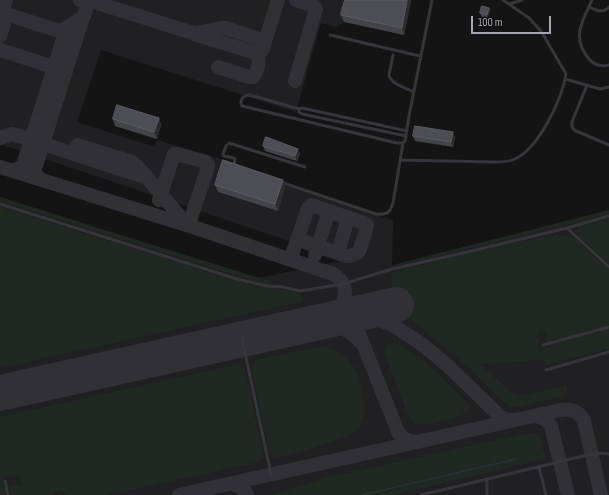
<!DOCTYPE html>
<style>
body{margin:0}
#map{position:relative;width:609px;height:495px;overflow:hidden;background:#141415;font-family:"Sofia Sans Condensed",sans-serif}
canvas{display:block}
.scale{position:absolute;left:471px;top:16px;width:80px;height:18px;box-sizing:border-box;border:2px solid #a5a8b5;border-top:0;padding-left:5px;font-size:12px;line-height:14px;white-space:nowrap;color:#a5a8b5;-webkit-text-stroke:3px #0f0f10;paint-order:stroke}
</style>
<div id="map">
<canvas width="609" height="495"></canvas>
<div class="scale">100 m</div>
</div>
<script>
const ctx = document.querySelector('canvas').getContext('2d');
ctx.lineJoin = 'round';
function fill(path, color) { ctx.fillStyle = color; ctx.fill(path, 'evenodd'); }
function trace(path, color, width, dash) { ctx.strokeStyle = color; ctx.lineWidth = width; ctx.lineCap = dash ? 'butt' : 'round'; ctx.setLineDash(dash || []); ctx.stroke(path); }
fill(new Path2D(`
 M0 0H349L344 22 337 27 321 23 296 112 101 50 77 122 155 147 157 140 228 161 218 192 277 211 286 186 393 220 392 265 609 210V495H0V197L114 233 258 278 346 260 0 144Z`), '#202022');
fill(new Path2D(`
 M0 197 114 233 266 280 271 282 273 284H268L248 279 0 201Z
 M0 207 247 284 295 292 299 294 302 299 300 302 0 368Z
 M609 210V214L557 227 544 228 542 230 539 232 400 265H394Z
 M609 219V264L579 236 576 232 579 227 583 226Z
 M558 235 567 236 576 239 609 270V326L547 342 546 331 537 332 539 350 549 348 552 344 609 328V349L545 365 544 362 541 360 503 363 480 364C487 370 510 393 517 395 525 397 555 388 564 386L567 387 568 392 567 395 518 407H513L509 406 459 359 441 344 418 325 405 317 400 318C396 304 390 287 392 273L408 268C458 257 508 242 558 235Z
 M393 343C420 352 446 382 466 402L470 408C468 411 469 411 466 413 457 419 428 424 417 425L412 422 408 413 385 355C384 348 386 344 393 343Z
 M323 346C335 349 346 356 353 366 358 373 366 405 364 413 363 420 360 428 354 432 348 437 339 439 332 441 316 447 301 452 285 456 279 457 271 459 269 452L251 366 255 360Z
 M239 364 245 368 263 453 262 457 259 462 107 495H65C63 486 57 491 53 495H11L9 487 22 484 19 474 2 478 6 495H0V417Z
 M532 433H535L540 438 546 459 393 495H273L296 487 325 478 523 434Z`), '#202822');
trace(new Path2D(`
 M362 495 516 459`), '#2a3039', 1.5);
trace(new Path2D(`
 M80 0 94 2 190 32 195 33 221 28H226L262 40 263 49 260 52 256 53
 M0 12 56 30 60 31 67 28
 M194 34 256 53C261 59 258 71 253 77H249L218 67
 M0 36 4 24V7L6 0
 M0 50 47 65 51 68 52 74
 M262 51 278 0
 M295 81 316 9 314 6 296 0
 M0 138 12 134 16 135 145 177 148 179 184 221 188 224
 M77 145 132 162 136 165 147 177
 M0 167 193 227 333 274C338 277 342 281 344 286 347 296 342 309 334 315 329 319 322 321 316 323
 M10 170H16L23 165 66 30 68 27 84 16 89 0
 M42 180C37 177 35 174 35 169L84 14
 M159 200 174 154H177L206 162 208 165V167L190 221 193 227
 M333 251H336L339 249 347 222V219L345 216
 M315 255 328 214 330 212H333
 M288 258 292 255 308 208 311 205 364 223 367 225C366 230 361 248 359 251 356 255 350 256 346 256L302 241 298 242 296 244
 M350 307 358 331 398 432C403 439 408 442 416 442
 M345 317C354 316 363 316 372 318 385 321 397 327 408 335 443 357 470 389 500 416L507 420H514
 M318 323C335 323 350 329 361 343
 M534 416C542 417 547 419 551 426L568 495
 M228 484C237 484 243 487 247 495
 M179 495 560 410C571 408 579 411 584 421L601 495`), '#313135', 14);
trace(new Path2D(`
 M0 393 396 305`), '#313135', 36);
trace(new Path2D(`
 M592 0C582 22 571 37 589 59 594 65 602 67 609 65
 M509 4 522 0
 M589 7C596 10 603 14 609 7
 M330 35 420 56
 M393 55 389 75C391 84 406 88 414 92
 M565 79 600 89 609 87
 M587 85 572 122V126L574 130 609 145
 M299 109 250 95C243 95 239 100 242 106L397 143H403L405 141 409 116 432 0
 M406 136 302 114 299 112V109L302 108 407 131
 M400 160 494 162C501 162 509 162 515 159 539 148 562 99 566 74L541 31 529 18 503 0
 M235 167 234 165 235 159 234 158 224 156 223 154 226 146 229 143 305 167
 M280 182 376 214C387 215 390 213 393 203L403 143
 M0 204 237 279 267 286 282 287 300 291 343 284 392 269 459 254 567 228 609 216
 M567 228 609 267
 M242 339 271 474
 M543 345 609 327
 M546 370 609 352
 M539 467 546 495
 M487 479V495
 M5 481 8 495
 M421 495 596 453 609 454`), '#35353a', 3);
fill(new Path2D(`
 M345 0H411L404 35 344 22 341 15Z
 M489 8 490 11 488 18 482 17 480 13Z
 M159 118 161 125 157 139 115 126 113 119Z
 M413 136 455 137 453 147 415 141Z
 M263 146 300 154 297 161 265 151Z
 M283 180 285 187 278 211 218 192 215 185Z`), '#424447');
fill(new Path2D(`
 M407 0H411L404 35 402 28Z
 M489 8 490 11 488 18 487 15Z
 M159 118 161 125 157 139 154 132Z
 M453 132 455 137 453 147 451 142Z
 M298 149 300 154 297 161 295 156Z
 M283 180 285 187 278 211 275 204Z`), '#2b2c2e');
const building = new Path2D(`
 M345 0H407L402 28 341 15Z
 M482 6 489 8 487 15 480 13Z
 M117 105 159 118 154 132 113 119Z
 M415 126 453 132 451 142 413 136Z
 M266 137 298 149 295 156 263 146Z
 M223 160 283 180 275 204 215 185Z`);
fill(building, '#4d4e53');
trace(building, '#5b5c62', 1);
</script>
